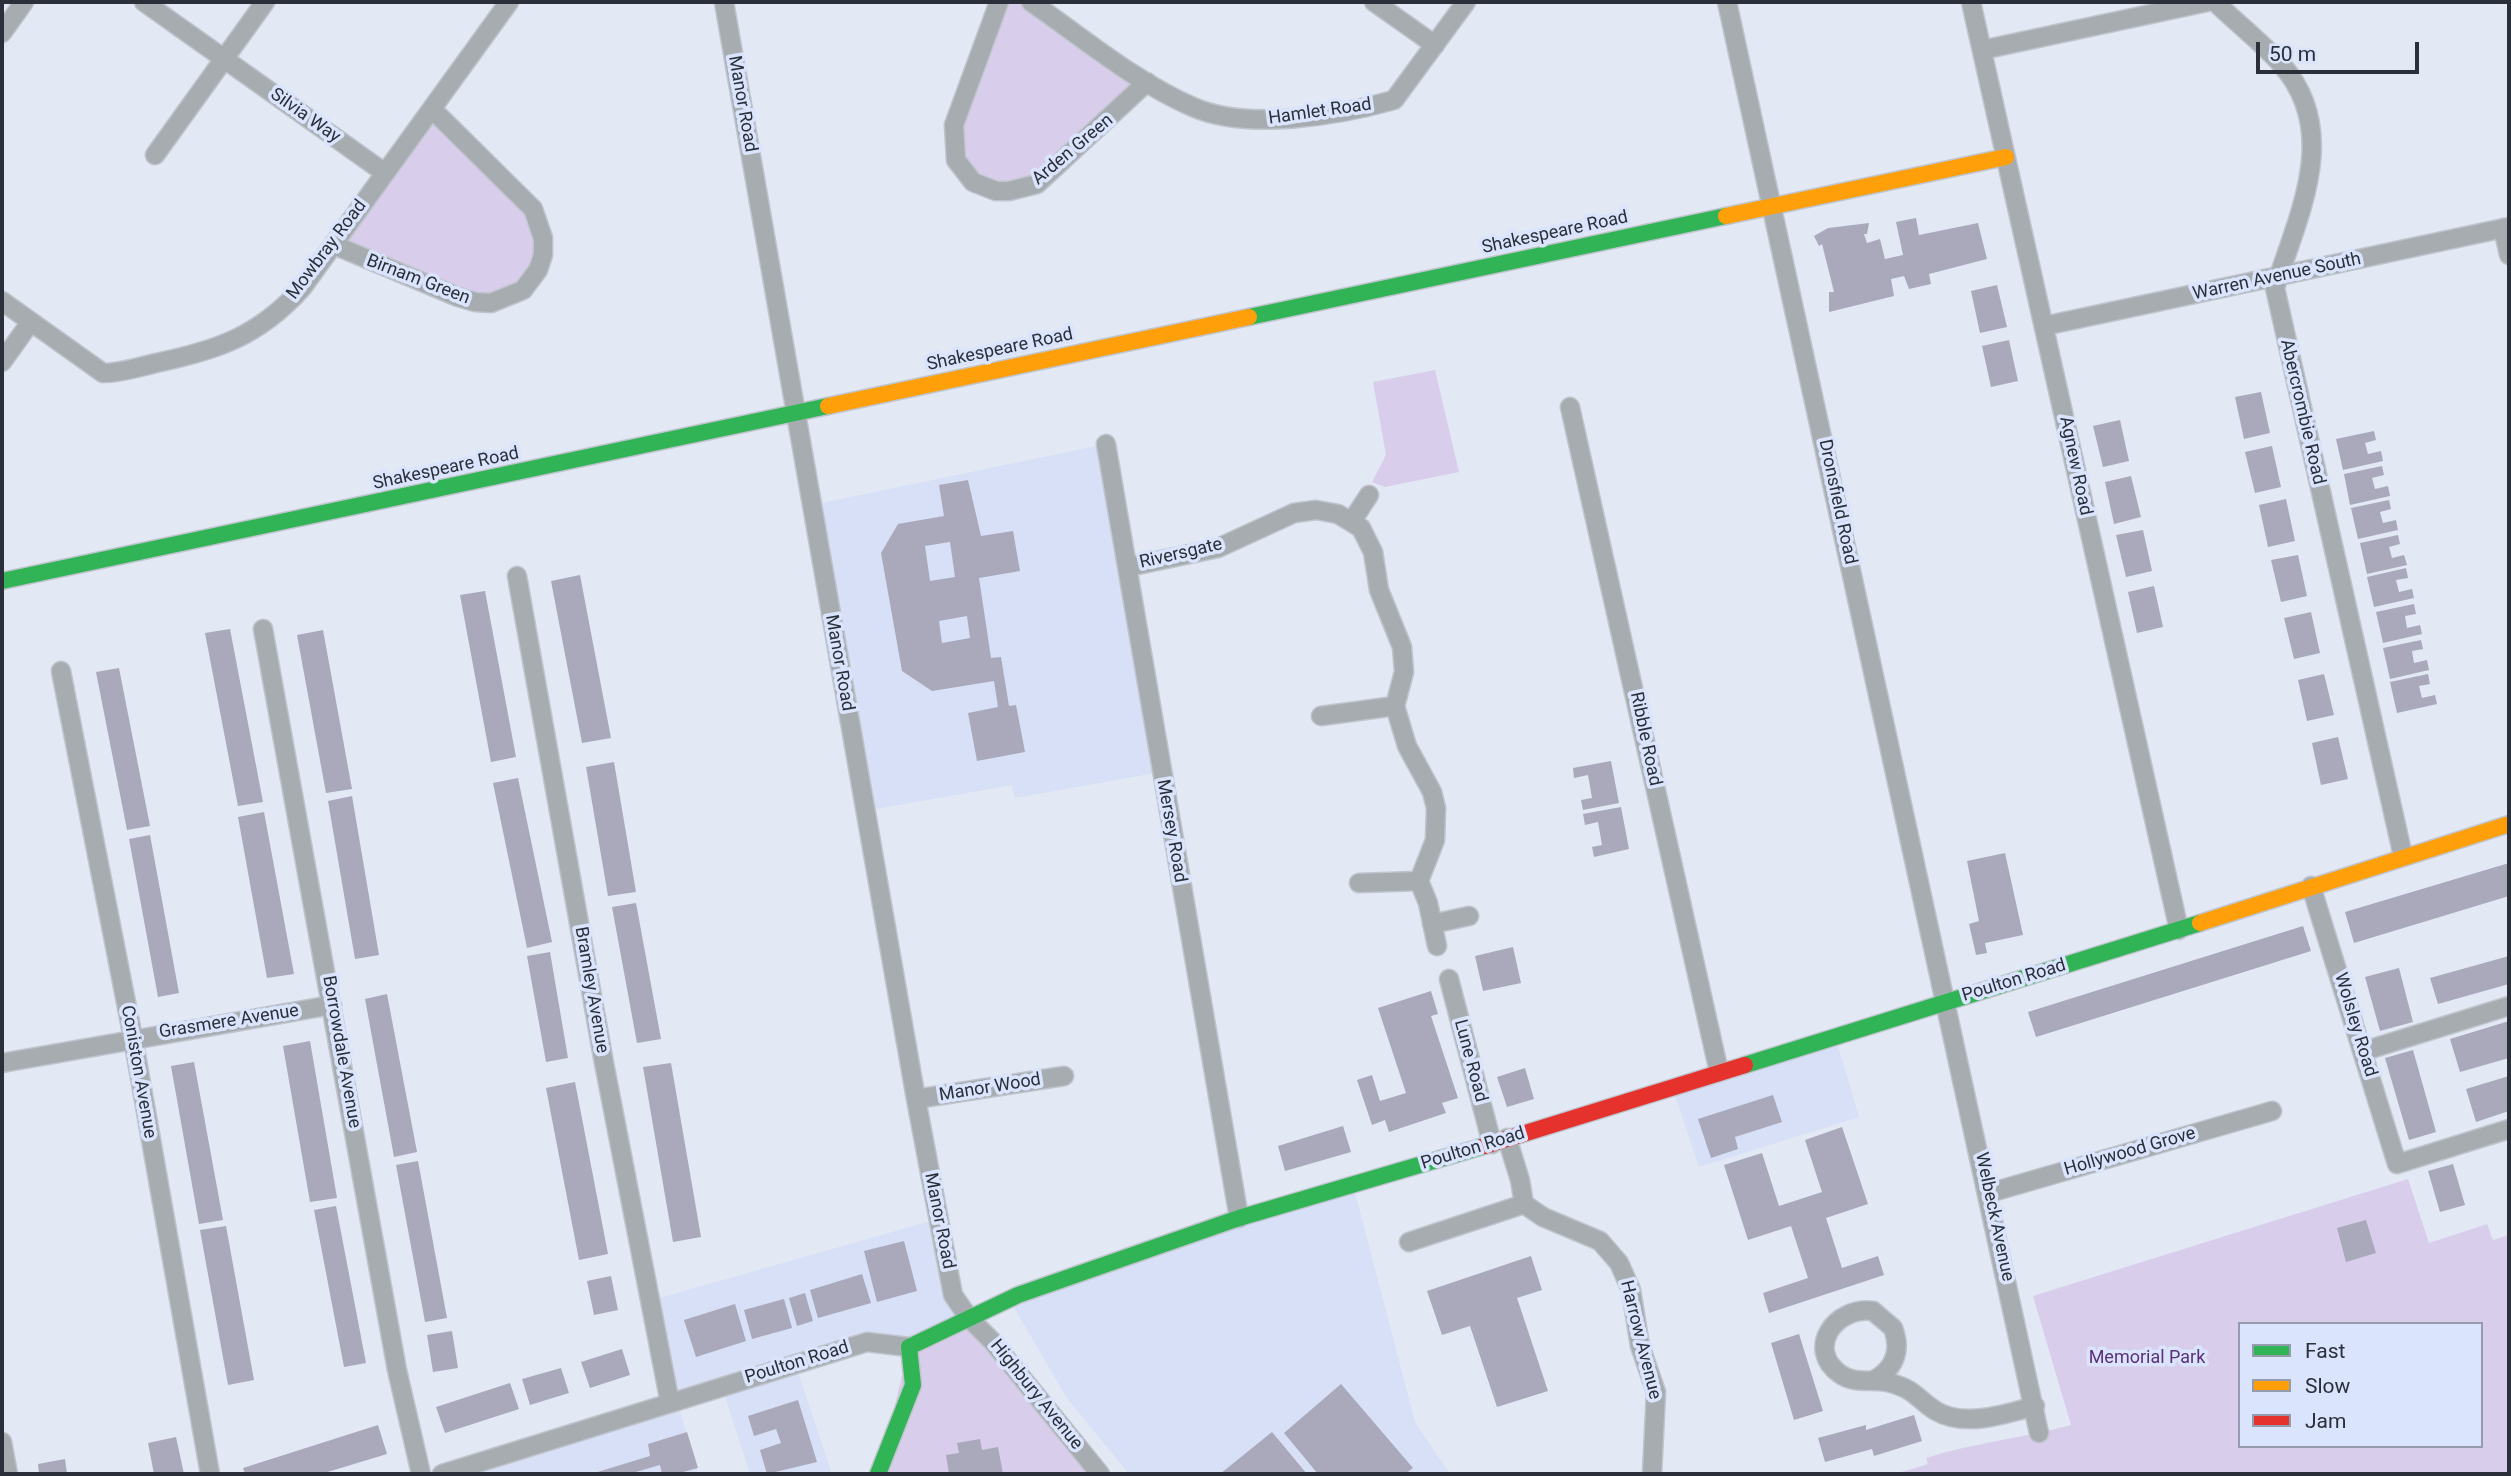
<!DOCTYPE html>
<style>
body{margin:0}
#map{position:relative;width:2511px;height:1476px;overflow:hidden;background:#e2e8f4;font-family:Roboto,sans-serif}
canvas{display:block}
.frame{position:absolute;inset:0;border:4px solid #2a2f3a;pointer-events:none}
.legend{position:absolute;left:2238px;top:1322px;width:245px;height:126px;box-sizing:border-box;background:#dae4fc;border:2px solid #949cae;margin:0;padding:9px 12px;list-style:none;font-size:21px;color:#2a2f3a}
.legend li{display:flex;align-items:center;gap:14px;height:35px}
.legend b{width:35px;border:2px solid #949cae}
.scale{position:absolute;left:2256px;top:42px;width:163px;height:32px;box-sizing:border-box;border:4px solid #2a2f3a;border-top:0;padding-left:9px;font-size:21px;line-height:24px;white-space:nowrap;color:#2a2f3a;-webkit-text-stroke:5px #dae4fc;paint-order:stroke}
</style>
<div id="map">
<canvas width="2511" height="1476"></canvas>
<div class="frame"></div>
<ul class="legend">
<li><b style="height:9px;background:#30b455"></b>Fast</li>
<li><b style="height:9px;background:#ff9f0a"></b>Slow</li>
<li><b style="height:9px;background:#e5322d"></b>Jam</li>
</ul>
<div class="scale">50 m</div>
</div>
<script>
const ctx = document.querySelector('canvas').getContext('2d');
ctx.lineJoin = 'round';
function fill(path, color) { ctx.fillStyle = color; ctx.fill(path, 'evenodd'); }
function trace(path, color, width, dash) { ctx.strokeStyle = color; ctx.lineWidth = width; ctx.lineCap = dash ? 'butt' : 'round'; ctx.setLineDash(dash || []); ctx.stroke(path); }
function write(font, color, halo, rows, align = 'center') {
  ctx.font = font + ' Roboto,sans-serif'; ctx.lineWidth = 7; ctx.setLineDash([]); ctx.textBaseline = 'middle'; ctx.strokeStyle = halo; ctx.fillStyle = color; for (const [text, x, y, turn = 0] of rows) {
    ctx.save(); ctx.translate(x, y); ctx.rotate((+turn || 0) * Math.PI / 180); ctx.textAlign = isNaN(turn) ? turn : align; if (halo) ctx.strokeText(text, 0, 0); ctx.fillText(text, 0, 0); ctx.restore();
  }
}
fill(new Path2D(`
 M1106 444 1161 772 1015 798 1012 785 865 811 812 505Z
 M1835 1036 1859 1117 1699 1167 1672 1086Z
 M1353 1185 1415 1422 1450 1474H1129L1067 1398 1009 1299Z
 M938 1219 969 1318 909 1347 867 1342 795 1363 832 1474H750L722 1387 677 1401 698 1474H442L670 1403 649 1301Z`), '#d7e0f6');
fill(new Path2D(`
 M999 2H1031L1147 82 1037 184 973 182 954 125Z
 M432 109 533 209 538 270 491 303 334 245Z
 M1435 370 1459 472 1385 487 1372 482 1386 455 1373 382Z
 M2408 1179 2429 1243 2487 1224 2493 1240 2509 1235V1474H1895L1928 1464 1926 1458C1973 1443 2023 1438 2071 1425L2033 1296ZM2240 1324H2481V1446H2240Z
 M969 1318 1100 1474H878L909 1347Z`), '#d8ceec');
fill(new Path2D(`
 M1916 218 1919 235 1978 223 1987 259 1929 274 1931 284 1909 289 1904 276 1891 279 1894 296 1829 312V292H1834L1822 244 1819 246 1814 236 1828 228 1869 223 1867 234H1864L1867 243 1880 239 1885 259 1903 255 1896 222Z
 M1997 285 2007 327 1980 333 1971 291Z
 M2009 340 2018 381 1991 387 1982 346Z
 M2261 392 2270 433 2244 439 2235 397Z
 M2120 420 2129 461 2103 467 2093 426Z
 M2374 431 2376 440 2365 443 2368 454 2381 451 2383 461 2343 470 2336 439Z
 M2272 446 2281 487 2255 493 2245 452Z
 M2382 466 2384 475 2372 478 2375 489 2388 486 2390 496 2350 505 2344 474Z
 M2131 476 2141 517 2114 524 2105 482Z
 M968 480 981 536 1013 531 1020 571 979 578 991 658 1001 657 1009 706 1016 705 1025 752 977 761 968 713 998 707 994 681 932 691 902 671 881 553 898 524 944 516 939 485ZM950 542 955 577 930 581 925 546ZM967 616 970 638 942 643 939 621Z
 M2286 499 2295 541 2268 547 2259 505Z
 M2389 500 2391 509 2380 512 2383 523 2396 520 2398 530 2358 539 2351 508Z
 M2143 530 2152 571 2126 577 2116 535Z
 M2398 535 2400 544 2389 547 2392 558 2404 555 2407 565 2367 574 2360 543Z
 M2298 555 2307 596 2281 602 2271 560Z
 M2406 568 2408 578 2396 580 2399 592 2412 589 2414 598 2374 607 2367 577Z
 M580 575 611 738 582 743 551 581Z
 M2154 586 2163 627 2137 633 2128 592Z
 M485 591 516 757 491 762 460 595Z
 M2414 604 2416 614 2405 616 2407 628 2420 625 2422 634 2383 643 2376 612Z
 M2311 612 2320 653 2294 659 2284 618Z
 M230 629 263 802 238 806 205 633Z
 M323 630 352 789 326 793 297 635Z
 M2421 640 2423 649 2412 651 2414 663 2427 660 2429 670 2390 679 2383 648Z
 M119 668 150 826 127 830 96 672Z
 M2324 674 2334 715 2307 721 2298 680Z
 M2428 674 2430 684 2419 686 2422 698 2435 695 2437 704 2397 713 2390 682Z
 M2338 737 2348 779 2321 785 2312 743Z
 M1611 761 1619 803 1583 810 1581 800 1592 798 1588 775 1574 778 1573 768Z
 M614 762 636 892 608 896 586 767Z
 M518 778 552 942 527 948 493 783Z
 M352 796 379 955 355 959 328 801Z
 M1621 807 1629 849 1594 857 1592 847 1602 845 1598 822 1585 825 1583 814Z
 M264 812 294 974 267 978 238 817Z
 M150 835 179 993 158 997 129 839Z
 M2005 853 2023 935 1985 943 1987 953 1976 955 1969 924 1979 921 1967 861Z
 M2509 863V896L2354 943 2345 912Z
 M636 903 661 1039 637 1043 612 907Z
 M2303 926 2311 951 2036 1037 2028 1012Z
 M1513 947 1521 983 1483 991 1475 956Z
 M550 952 568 1058 546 1062 527 956Z
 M2509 956V984L2438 1004 2430 978Z
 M2399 968 2413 1022 2380 1031 2365 977Z
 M1431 991 1438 1014 1431 1016 1458 1098 1442 1103 1446 1113 1389 1132 1385 1120 1372 1125 1357 1080 1372 1075 1380 1101 1406 1093 1378 1008Z
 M387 994 417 1152 394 1157 365 999Z
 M2509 1021V1058L2460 1072 2450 1039Z
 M310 1041 337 1198 310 1202 283 1046Z
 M2413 1050 2436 1132 2409 1140 2385 1058Z
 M194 1062 223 1220 199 1224 171 1066Z
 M671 1063 701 1237 673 1242 643 1067Z
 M1525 1068 1534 1099 1507 1107 1497 1077Z
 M2509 1076V1111L2476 1122 2466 1089Z
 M575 1082 608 1254 579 1260 546 1088Z
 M1773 1095 1782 1122 1735 1137 1738 1149 1711 1158 1698 1119Z
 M1343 1126 1351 1152 1285 1171 1278 1146Z
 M1842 1127 1868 1204 1826 1218 1842 1268 1878 1256 1884 1275 1769 1313 1763 1293 1808 1278 1791 1226 1748 1240 1724 1165 1762 1153 1779 1206 1822 1192 1805 1140Z
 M418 1161 447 1318 425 1322 396 1165Z
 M2453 1164 2465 1205 2440 1212 2428 1171Z
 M336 1206 366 1363 344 1367 314 1210Z
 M2366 1220 2376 1253 2346 1262 2337 1228Z
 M226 1226 254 1380 228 1385 200 1230Z
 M904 1241 917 1291 877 1302 864 1251Z
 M1531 1256 1542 1290 1517 1298 1548 1391 1497 1407 1470 1326 1442 1335 1427 1291Z
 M862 1274 871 1303 818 1318 810 1290Z
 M611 1276 618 1310 594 1315 587 1281Z
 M805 1293 813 1321 797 1326 789 1298Z
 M784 1299 792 1328 752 1339 744 1310Z
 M735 1304 746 1341 696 1357 684 1320Z
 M452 1331 458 1368 433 1372 427 1335Z
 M1799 1334 1823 1411 1794 1420 1771 1343Z
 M622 1349 630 1375 590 1388 581 1362Z
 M561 1368 569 1393 530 1405 522 1379Z
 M510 1383 519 1409 445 1433 436 1407Z
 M1341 1384 1413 1468 1405 1474H1318L1284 1433Z
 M798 1400 817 1462 767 1474 760 1450 781 1443 776 1429 754 1436 748 1416Z
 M1914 1415 1922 1441 1874 1456 1872 1449 1825 1462 1818 1438 1866 1425V1430Z
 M378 1425 387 1454 321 1474H245L243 1468Z
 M687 1432 698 1468 676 1474H662L660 1465 629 1474H591L650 1456 648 1444Z
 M1272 1432 1307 1474H1220Z
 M176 1437 184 1474H154L148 1443Z
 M980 1439 982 1450 998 1447 1003 1474H949L946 1455 959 1453 957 1443Z
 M65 1459 67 1474H39L38 1464Z`), '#a9a9bb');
const street = new Path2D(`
 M144 2 385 173
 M724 2 916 1099 953 1295 969 1318 992 1341 1100 1474
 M999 2 954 125 956 160 973 182 996 191H1009L1037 184 1147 82
 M1031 2C1082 37 1135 82 1193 107 1247 131 1337 116 1394 100L1466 2
 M1374 2 1435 45
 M1727 2 2039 1433
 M1971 2 2179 930
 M2215 2C2237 23 2261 42 2282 65 2341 133 2298 215 2275 288L2403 856
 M2 33 24 2
 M1982 50 2207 2
 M155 155 265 2
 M2503 228 2509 255
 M334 245 458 297 475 302 491 303 523 290 538 270 543 255V238L533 209 432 109
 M2 301 103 373C121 373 139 367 156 363 218 350 259 336 302 288L509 2
 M2044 326 2509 227
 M2 362 30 323
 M1570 407 1719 1072
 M1106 444 1239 1218
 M1352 521 1369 495
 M1128 567 1218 548 1294 513 1316 510 1338 514 1361 528 1373 552 1379 590 1402 647 1404 672 1395 706 1407 746 1432 792 1436 808 1435 840 1419 881 1428 903 1437 946
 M517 576 604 1063 670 1403
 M263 629 397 1370 421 1474
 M61 671 133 1038 210 1474
 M1321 716 1395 706
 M1359 883 1419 881
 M2311 886 2397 1164 2509 1129
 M1432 924 1469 916
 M1449 979 1492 1144
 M2364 1051 2509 1006
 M2 1063 332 1005
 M916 1099 1064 1076
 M1507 1138 1520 1180 1524 1204 1543 1217 1600 1241 1619 1263 1631 1290 1640 1346 1656 1392 1652 1474
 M1989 1193 2272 1111
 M1409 1242 1524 1204
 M1876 1379C1896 1367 1901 1349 1893 1328L1873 1311C1835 1306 1805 1349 1840 1374 1855 1385 1874 1378 1891 1383 1918 1391 1915 1398 1936 1411 1965 1428 2005 1414 2035 1406
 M2 1442 8 1474
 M442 1474 867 1342 909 1347`);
const fast = new Path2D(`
 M1249 317 1726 216
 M2 581 828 406
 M1745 1065 2200 923
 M878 1474 913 1385 909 1347 1018 1295 1239 1218 1484 1146`);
const slow = new Path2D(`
 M1726 216 2006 157
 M828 406 1249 317
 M2200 923 2509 824`);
const jam = new Path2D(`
 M1484 1146 1745 1065`);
trace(street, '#bfc4cd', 21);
trace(fast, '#bfc4cd', 19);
trace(slow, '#bfc4cd', 19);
trace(jam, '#bfc4cd', 19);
trace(street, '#a7acb0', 18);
trace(fast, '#30b455', 16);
trace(slow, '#ff9f0a', 16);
trace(jam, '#e5322d', 16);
write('18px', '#2a2f3a', '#dae4fc', [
 ["Manor Road",742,104,80],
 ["Hamlet Road",1320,112,-8],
 ["Silvia Way",305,116,35],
 ["Arden Green",1073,150,-40],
 ["Shakespeare Road",1555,233,-12],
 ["Mowbray Road",327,250,-53],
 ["Warren Avenue South",2277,277,-12],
 ["Birnam Green",418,280,21],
 ["Shakespeare Road",1000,350,-12],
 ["Abercrombie Road",2302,412,77],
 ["Agnew Road",2075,466,78],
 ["Shakespeare Road",446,469,-12],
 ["Dronsfield Road",1837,502,78],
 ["Riversgate",1181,554,-13],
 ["Manor Road",839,663,80],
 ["Ribble Road",1645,739,78],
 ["Mersey Road",1171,831,80],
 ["Poulton Road",2014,981,-17],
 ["Bramley Avenue",591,990,80],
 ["Grasmere Avenue",229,1022,-9],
 ["Wolsley Road",2355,1025,73],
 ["Borrowdale Avenue",341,1052,80],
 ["Lune Road",1470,1061,75],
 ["Coniston Avenue",138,1072,80],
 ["Manor Wood",990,1088,-9],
 ["Poulton Road",1473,1149,-17],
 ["Hollywood Grove",2130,1152,-16],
 ["Welbeck Avenue",1994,1217,78],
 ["Manor Road",939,1221,79],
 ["Harrow Avenue",1640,1340,76],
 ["Poulton Road",797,1363,-17],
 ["Highbury Avenue",1036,1395,51]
]);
write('18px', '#5d307b', '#dae4fc', [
 ["Memorial Park",2147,1358]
]);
</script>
